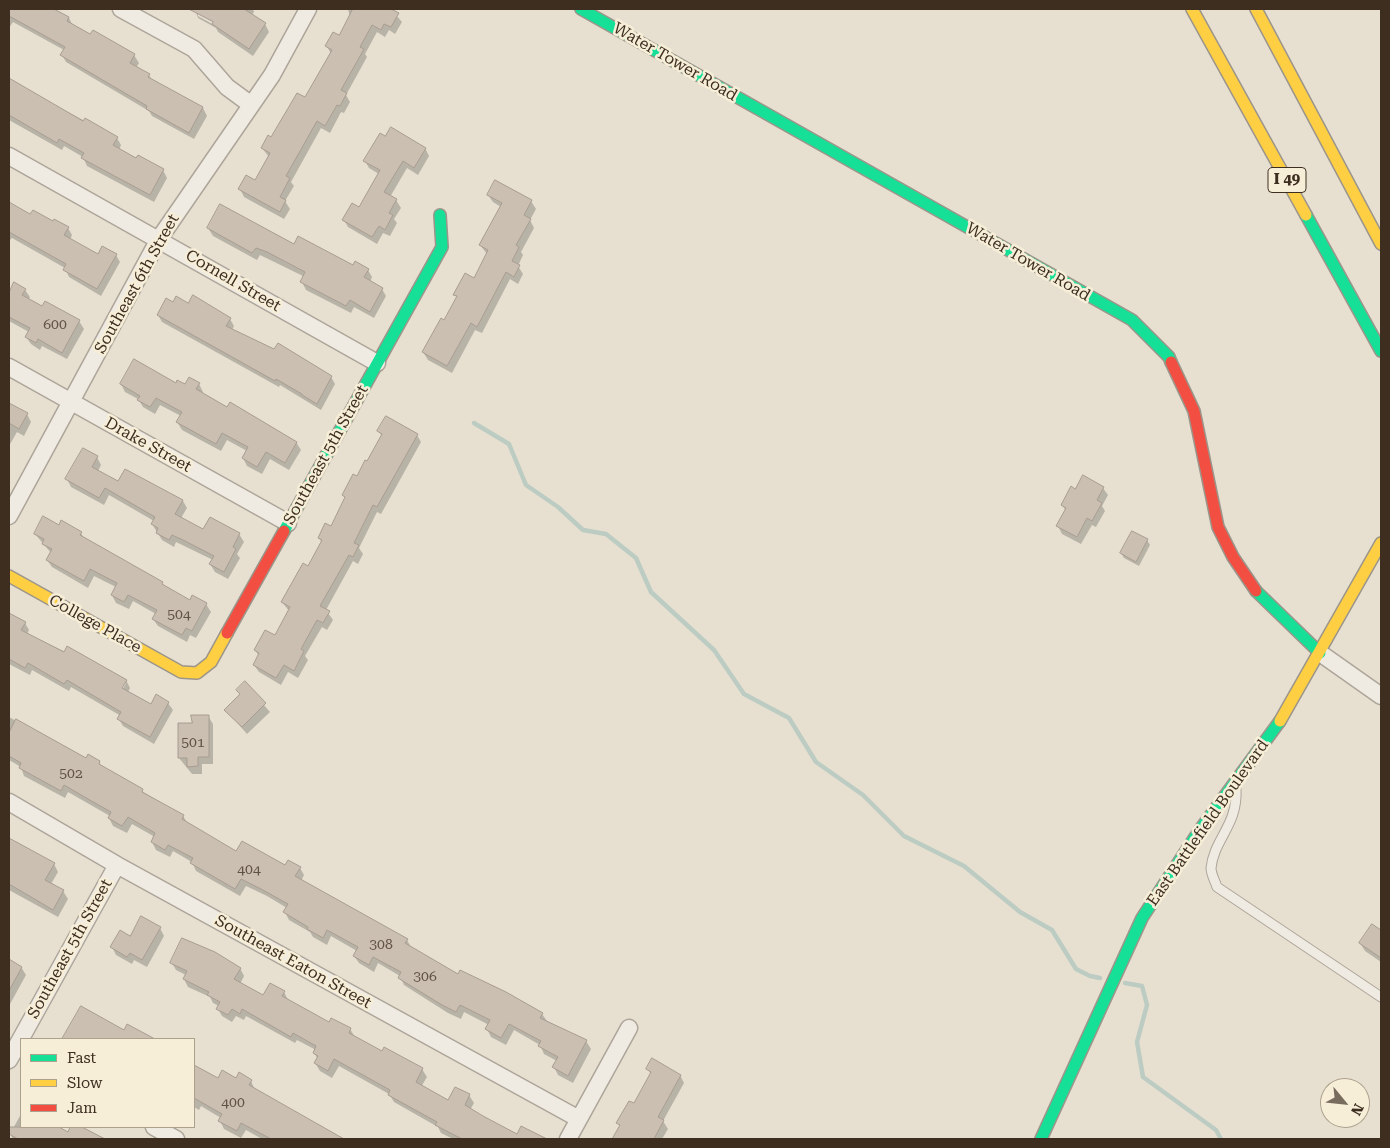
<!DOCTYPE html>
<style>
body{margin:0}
#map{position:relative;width:1390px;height:1148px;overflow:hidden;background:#e7e0d1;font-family:"Roboto Serif",serif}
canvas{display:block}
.frame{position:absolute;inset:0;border:10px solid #3d2e20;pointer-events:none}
.legend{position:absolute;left:20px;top:1038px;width:175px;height:90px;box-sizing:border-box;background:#f7eed8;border:1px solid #ada18e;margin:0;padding:6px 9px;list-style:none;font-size:15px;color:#3d2e20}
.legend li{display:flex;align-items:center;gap:10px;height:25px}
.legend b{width:25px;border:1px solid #ada18e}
.north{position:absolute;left:1320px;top:1078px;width:50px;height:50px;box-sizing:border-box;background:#f7eed8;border:1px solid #ada18e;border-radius:50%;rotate:118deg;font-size:14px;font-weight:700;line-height:20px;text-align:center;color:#3d2e20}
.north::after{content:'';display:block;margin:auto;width:18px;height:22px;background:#786c5e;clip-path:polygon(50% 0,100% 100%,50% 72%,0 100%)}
</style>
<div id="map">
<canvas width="1390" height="1148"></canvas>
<div class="frame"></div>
<ul class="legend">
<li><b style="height:6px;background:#16e098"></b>Fast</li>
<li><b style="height:6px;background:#ffcf43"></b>Slow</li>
<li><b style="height:6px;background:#f24e42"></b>Jam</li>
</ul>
<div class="north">N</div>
</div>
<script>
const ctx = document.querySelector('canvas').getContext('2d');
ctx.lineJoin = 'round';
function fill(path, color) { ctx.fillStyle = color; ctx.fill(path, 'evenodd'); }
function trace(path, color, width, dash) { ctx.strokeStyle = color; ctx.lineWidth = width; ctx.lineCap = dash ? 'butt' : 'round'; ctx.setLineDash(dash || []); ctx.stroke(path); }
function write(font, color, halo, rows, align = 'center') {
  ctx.font = font + ' "Roboto Serif",serif'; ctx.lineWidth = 5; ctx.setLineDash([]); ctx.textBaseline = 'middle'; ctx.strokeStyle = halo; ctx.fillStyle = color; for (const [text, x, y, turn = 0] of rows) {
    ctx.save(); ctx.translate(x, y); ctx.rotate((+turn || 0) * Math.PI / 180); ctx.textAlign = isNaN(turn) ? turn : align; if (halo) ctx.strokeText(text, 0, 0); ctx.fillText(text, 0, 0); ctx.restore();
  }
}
fill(new Path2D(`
 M9 9H52L69 18 73 26 91 36 93 32 134 55 139 63 136 68 149 75 152 80 203 108 207 116 194 139 152 116 149 111 66 62 62 55 64 50 13 22 9 28Z
 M195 9H253L254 12 252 15 265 24 269 32 253 56 218 32 216 28 198 18ZM198 13 219 24 218 27 198 16Z
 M348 9H391L402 22 395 34 389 30 385 37 377 32 365 54 367 57 346 95 350 102 344 113 341 112 330 133 321 128 291 182 294 186 285 201 290 209 284 219 244 197 240 189 256 182 269 157 262 148 306 99 331 54 327 46 339 37 350 17Z
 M9 81 117 138 121 145 119 150 163 170 167 178 154 202 87 166 83 157 64 146 62 150 9 120Z
 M386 138 425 148 429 156 418 175 407 168 390 197 396 200 401 208 394 219 397 223 390 236 383 233 377 244 348 227 344 220 360 208 379 174 369 168 365 161Z
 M488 195 531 201 536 209 530 220 534 228 521 252 523 255 518 266 523 274 518 284 510 279 482 333 475 330 452 373 428 360 423 352 444 322 457 298 455 295 474 280 487 254 480 245 501 207 493 202Z
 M9 198V204L31 216 68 228 72 235 70 240 98 256 116 255 120 262 101 296 69 277 65 268 12 238 9 241Z
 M208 228 294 246 368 270 372 277 370 282 382 289 386 296 374 318 354 307 351 313 306 290 302 282 305 277 260 255 257 260 213 236Z
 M9 289 25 290 30 297 28 300 42 308 45 302 79 321 84 329 67 359 42 346 40 350 31 344 26 337 29 332 9 321Z
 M173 303 189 305 230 319 234 326 232 330 331 377 335 384 321 410 280 385 279 387 162 322 158 315Z
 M121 384H199L203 392 202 394 296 442 301 450 289 470 270 459 262 474 247 466 243 458 247 451 227 440 221 451 182 430 177 422 181 416 160 405 155 414 143 407 138 399 125 392Z
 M9 404 27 414 31 422 24 436 17 432 9 446Z
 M379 431 417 435 421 442 381 514 377 512 359 548 363 554 358 564 353 561 326 610 333 620 327 630 322 627 305 656 308 660 298 678 288 672 281 685 259 672 254 665 259 656 255 650 275 636 289 611 282 602 308 567 322 543 319 538 331 528 346 499 343 495 368 463 382 437Z
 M97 457 101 465 98 471 119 483 183 501 187 508 181 518 204 531 211 518 239 534 244 542 237 554 240 558 228 579 215 572 210 564 213 560 176 542 174 547 162 540 152 524 154 521 109 495 104 505 71 487 67 479Z
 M1103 488 1108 495 1102 506 1105 511 1096 527 1092 525 1081 544 1062 534 1058 526 1066 511 1062 505 1076 491Z
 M59 527 81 533 85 540 190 601 206 604 211 612 196 638 190 635 187 642 158 626 153 619 156 614 133 601 129 609 116 603 112 595 116 587 94 576 88 588 52 567 47 560 51 553 35 534Z
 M1132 533 1147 540 1150 545 1139 566 1124 558 1121 553Z
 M9 614 25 623 29 630 27 634 126 680 130 688 128 692 151 705 168 703 173 710 154 744 123 726 119 719 121 716 71 687 69 691 32 670 30 675 9 664ZM123 683H126L120 694Z
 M245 683 270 712 247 734 226 710 241 695Z
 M208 716 213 724V764H202V774H192L179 758V724H193Z
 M9 717 86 759 99 762 102 767 183 816 188 824 237 852 286 866 300 868 304 875 301 881 407 940 411 947 459 976 542 1014 547 1021 586 1041 591 1049 573 1083 558 1075 554 1067 557 1061 544 1054 540 1045 514 1030 506 1045 491 1037 487 1029 489 1025 464 1012 461 1019 448 1013 404 985 400 976 378 963 374 972 359 963 354 956 357 951 331 936 327 945 313 937 310 932 289 920 285 912 287 908 267 896 246 886 240 896 196 871 192 862 173 851 170 857 156 850 152 842 155 837 132 824 127 833 113 826 109 818 110 816 68 792 65 798 24 776 21 767 9 760Z
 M9 845 54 864 58 872 51 884 63 891 68 899 58 917 9 890Z
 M1372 926 1381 931V962L1365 951 1360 943Z
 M160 928 164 936 147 967 134 960 132 964 116 955 112 947 130 937Z
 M9 961 21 967 26 975 9 1006Z
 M172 963 240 968 244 976 240 984 263 997 284 992 288 1000 329 1024 350 1029 355 1037 382 1052 422 1069 427 1077 421 1087 448 1102 469 1095 474 1103 470 1110 517 1136 533 1134 537 1139H453L441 1133 438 1127 394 1102 389 1094 339 1066 332 1078 320 1071 315 1063 318 1059 314 1053 316 1050 297 1040 295 1043 246 1016 244 1020 236 1016 232 1022 222 1016 218 1009 219 1006 213 1003 210 997 188 987 184 979 186 975 176 970Z
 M127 1026 152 1039H67L65 1036 124 1031Z
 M194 1066 218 1080 251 1081 255 1090 342 1139H262L246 1130 241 1138 224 1129 220 1121 221 1118 201 1106 199 1110 194 1107Z
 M648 1069 680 1075 684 1083 663 1121 668 1129 662 1139H614L620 1127 618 1123 634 1105 651 1075Z
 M21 1114V1127H56L68 1133 72 1127H79L91 1133 95 1139H13L10 1134Z`), '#0003');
trace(new Path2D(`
 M474 423 509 444 526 485 558 507 583 530 606 534 636 558 651 592 714 650 744 694 789 718 816 762 863 795 904 836 964 866 1020 912 1052 930 1076 969 1090 976 1100 978
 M1125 983 1142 986 1147 1005 1137 1042 1143 1077 1216 1130 1221 1139`), '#bcccc2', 4.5);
const building = new Path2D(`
 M9 9H54L69 17 67 21 90 34 93 30 135 54 130 63 150 74 148 77 203 107 189 133 146 109 147 106 60 55 65 47 9 16Z
 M189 9H244L266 23 249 49 212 24 213 22Z
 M353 9H391L399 13 391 27 384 24 381 30 372 25 360 47 364 49 341 90 347 93 340 106 337 105 325 126 317 121 286 176 290 178 280 197 286 200 280 212 238 189 246 175 255 180 270 153 261 148 268 135 271 137 297 93 305 97 332 50 325 46 333 32 339 35Z
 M9 78 83 121 85 118 118 137 113 145 136 158 138 155 164 169 150 195 81 158 84 153 59 139 57 143 9 115Z
 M391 127 426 148 414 168 403 161 384 192 397 199 389 213 393 215 385 230 379 226 372 237 342 220 352 203 359 207 380 170 363 161 380 133 385 136Z
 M495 180 532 200 524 215 531 219 516 245 519 247 512 261 520 265 514 277 506 272 477 327 471 323 447 366 422 352 441 318 444 320 457 296 453 295 465 273 474 278 488 250 479 245 502 203 487 195Z
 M9 202 30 214 33 210 53 221 54 219 69 227 64 235 98 254 102 246 117 254 97 289 63 270 66 264 9 232Z
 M220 204 294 244 298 236 353 265 355 261 369 269 364 277 383 288 370 312 350 300 346 306 300 282 305 272 267 252 256 248 252 253 207 228Z
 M14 282 26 289 22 295 42 306 45 301 80 320 62 353 38 339 36 343 25 337 30 328 9 317V293Z
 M193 295 231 318 226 326 274 349 278 343 332 376 317 404 302 395V394L276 379 275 381 157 315 166 298 173 302 176 296 188 303Z
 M134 359 176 383 177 380 185 384 189 377 200 383 196 389 227 407 230 402 297 442 285 463 266 452 257 467 242 458 248 447 222 433 216 444 176 422 182 412 156 398 150 407 137 400 140 396 120 384Z
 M9 403 28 413 19 429 9 423Z
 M386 416 418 434 377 507 373 505 354 543 359 545 353 557 349 555 320 606 330 611 323 623 317 620 301 649 304 651 294 671 284 665 276 678 253 665 259 653 254 650 265 630 275 635 290 607 281 602 303 563 308 566 322 540 318 538 325 523 331 526 345 497 342 495 353 474 357 476 365 460 367 461 382 434 377 431Z
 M83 448 98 456 92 467 118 481 125 469 183 500 175 514 203 529 210 517 240 533 233 547 236 549 224 572 209 564 214 556 185 541 172 535 169 540 156 533 158 528 151 524 155 517 105 488 99 498 65 479Z
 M1083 475 1104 487 1097 500 1102 503 1092 521 1087 518 1077 537 1056 526 1066 508 1061 505 1071 486 1075 489Z
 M43 516 59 525 61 520 82 532 80 535 163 582 162 584 190 600 192 595 207 603 192 631 186 628 182 635 152 619 157 610 128 595 124 602 111 595 117 583 90 569 84 581 46 560 52 549 42 544 44 539 34 534Z
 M1132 531 1148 539 1136 562 1120 553Z
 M9 613 26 622 21 630 64 652 67 646 127 680 122 688 151 704 156 694 169 702 150 737 117 719 121 712 67 680 64 684 28 663 25 668 9 659Z
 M245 681 266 703 242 727 224 710 240 694 236 690Z
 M191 715H209V757H198V766L187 767V758H178V723H192Z
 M16 719 86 758 88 754 100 761 99 764 143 789 142 792 184 815 182 819 236 851 242 841 285 865 288 860 301 867 295 876 408 939 405 943 458 974 460 970 506 992 543 1013 540 1018 587 1040 568 1076 552 1067 558 1057 538 1046 541 1041 509 1024 501 1038 485 1029 490 1020 460 1005 456 1012 442 1005 398 978 401 972 373 957 369 965 353 956 358 947 327 930 323 938 307 929 308 927 283 912 288 904 261 889 241 879 235 889 190 863 193 858 168 845 165 850 151 842 155 833 128 817 122 826 108 818 111 812 88 799 64 785 61 791 19 768 21 763 9 756V733Z
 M9 838 55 863 45 880 64 890 53 910 9 884Z
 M141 916 161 927 142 960 130 953 127 957 110 947 120 930 130 936Z
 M1372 924 1381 930V958L1359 943Z
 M182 938 215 952 241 968 234 979 263 995 270 983 285 991 282 996 311 1012 329 1022 331 1018 351 1028 349 1033 382 1051 384 1047 423 1068 416 1082 448 1100 455 1087 470 1094 465 1105 483 1116 517 1134 521 1126 547 1139H462L435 1125 437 1122 388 1095 390 1090 334 1059 328 1071 314 1063 318 1056 313 1053 316 1046 293 1033 291 1037 242 1009 240 1014 232 1009 228 1015 216 1009 220 1002 207 995 209 992 183 979 187 971 170 963Z
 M9 959 22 967 9 991Z
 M81 1006 124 1030 127 1024 155 1039H62Z
 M652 1058 681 1075 658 1117 664 1120 654 1139H612L620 1125 616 1123 629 1101 634 1103 651 1072 646 1069Z
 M194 1065 218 1078 222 1070 236 1078 239 1072 252 1080 249 1085 344 1139H271L241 1123 237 1131 218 1121 222 1114 194 1098Z
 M9 1127H59L68 1132 70 1127H82L105 1139H18L9 1134Z`);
fill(building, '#cbbfb2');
trace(building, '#a89c90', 1);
const lane = new Path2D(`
 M1236 789C1238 825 1214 839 1211 868 1211 874 1215 881 1217 887L1381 997`);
const street = new Path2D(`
 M121 9 194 49 227 87 250 104
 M9 156 377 363
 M9 367 288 523
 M9 516 159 239 272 75 308 9
 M1320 653 1381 696
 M9 802 117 865 579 1119
 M9 1060 117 865
 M154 1127 176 1139
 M568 1139 629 1028`);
const fast = new Path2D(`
 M581 9 1132 320 1169 357 1171 362
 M1306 215 1381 351
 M284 531 442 247 440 215
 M1256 591 1320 653
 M1041 1139 1142 918 1199 831 1280 721`);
const slow = new Path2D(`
 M1192 9 1306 215
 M1256 9 1381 244
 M9 576 181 672 197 673 211 662 227 633
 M1280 721 1381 543`);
const jam = new Path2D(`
 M1171 362 1194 411 1218 527 1233 557 1256 591
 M227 633 284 531`);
trace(lane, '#ada599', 11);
trace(street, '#ada599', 19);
trace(fast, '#9c958a', 14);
trace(slow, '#9c958a', 14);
trace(jam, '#9c958a', 14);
trace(lane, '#efebe3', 9);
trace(street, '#efebe3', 16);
trace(fast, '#16e098', 11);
trace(slow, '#ffcf43', 11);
trace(jam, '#f24e42', 11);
write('14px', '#605244', null, [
 ["600",55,325],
 ["504",179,615],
 ["501",193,743],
 ["502",71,774],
 ["404",249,870],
 ["308",381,945],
 ["306",425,977],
 ["400",233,1103]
]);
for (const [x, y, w] of [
 [1287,180,38]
]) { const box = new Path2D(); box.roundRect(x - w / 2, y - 12.5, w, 25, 4); ctx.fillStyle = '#f7eed8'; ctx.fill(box); trace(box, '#3d2e20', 1); }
write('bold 15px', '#3d2e20', null, [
 ["I 49",1287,180]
]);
write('16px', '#3d2e20', '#f7eed8', [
 ["Water Tower Road",675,62,30],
 ["Water Tower Road",1028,262,30],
 ["Cornell Street",233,281,30],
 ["Southeast 6th Street",137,284,-61],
 ["Drake Street",148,445,29],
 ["Southeast 5th Street",326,455,-61],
 ["College Place",95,624,29],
 ["East Battlefield Boulevard",1208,823,-55],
 ["Southeast 5th Street",70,949,-61],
 ["Southeast Eaton Street",293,962,29]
]);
</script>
